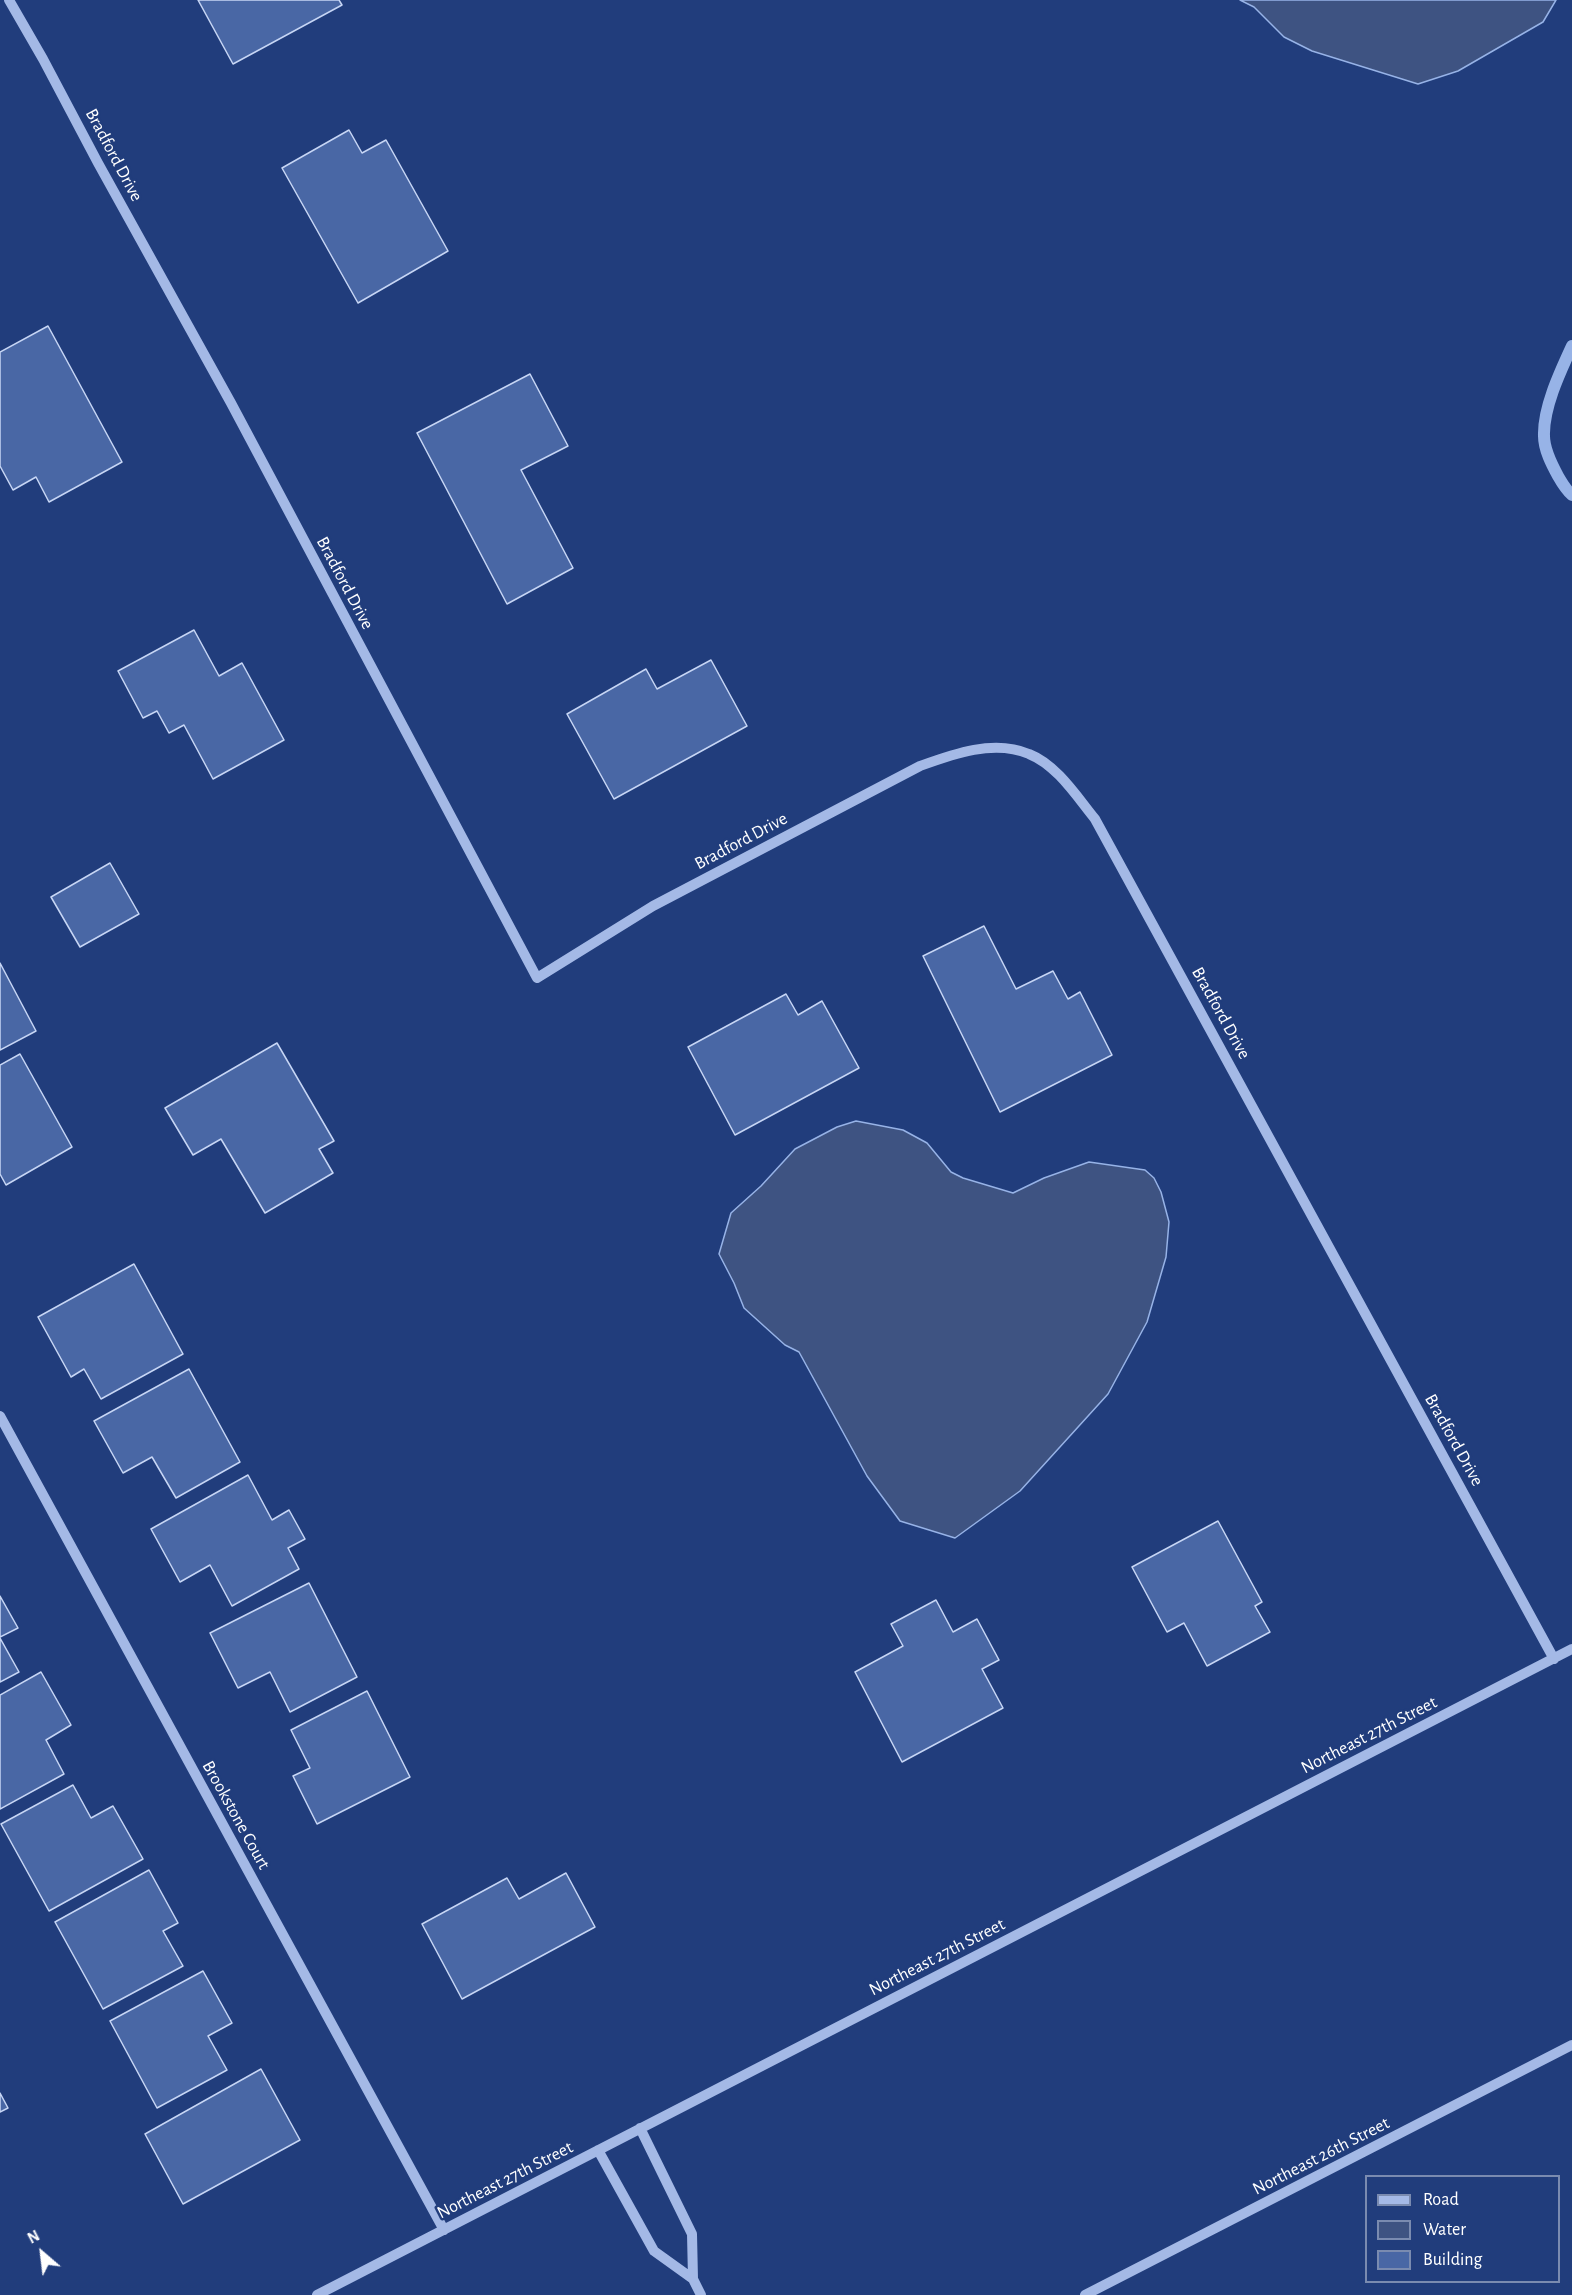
<!DOCTYPE html>
<style>
body{margin:0}
#map{position:relative;width:1572px;height:2295px;overflow:hidden;background:#213d7c;font-family:"Alegreya Sans",sans-serif}
canvas{display:block}
.legend{position:absolute;left:1365px;top:2175px;width:195px;height:108px;box-sizing:border-box;background:#213d7c;border:2px solid #7a8bb0;margin:0;padding:8px 10px;list-style:none;font-size:18px;color:#fff}
.legend li{display:flex;align-items:center;gap:12px;height:30px}
.legend b{width:30px;border:2px solid #7a8bb0}
.north{position:absolute;left:12px;top:2223px;width:60px;height:60px;-webkit-text-stroke:4px #213d7c;paint-order:stroke;rotate:332deg;font-size:16px;font-weight:700;line-height:24px;text-align:center;color:#fff}
.north::after{content:'';display:block;margin:auto;width:21px;height:27px;background:#fff;clip-path:polygon(50% 0,100% 100%,50% 72%,0 100%)}
</style>
<div id="map">
<canvas width="1572" height="2295"></canvas>
<ul class="legend">
<li><b style="height:8px;background:#a4b9e6"></b>Road</li>
<li><b style="height:16px;background:#3e5382"></b>Water</li>
<li><b style="height:16px;background:#4967a5"></b>Building</li>
</ul>
<div class="north">N</div>
</div>
<script>
const ctx = document.querySelector('canvas').getContext('2d');
ctx.lineJoin = 'round';
function fill(path, color) { ctx.fillStyle = color; ctx.fill(path, 'evenodd'); }
function trace(path, color, width, dash) { ctx.strokeStyle = color; ctx.lineWidth = width; ctx.lineCap = dash ? 'butt' : 'round'; ctx.setLineDash(dash || []); ctx.stroke(path); }
function write(font, color, halo, rows, align = 'center') {
  ctx.font = font + ' "Alegreya Sans",sans-serif'; ctx.lineWidth = 5; ctx.setLineDash([]); ctx.textBaseline = 'middle'; ctx.strokeStyle = halo; ctx.fillStyle = color; for (const [text, x, y, turn = 0] of rows) {
    ctx.save(); ctx.translate(x, y); ctx.rotate((+turn || 0) * Math.PI / 180); ctx.textAlign = isNaN(turn) ? turn : align; if (halo) ctx.strokeText(text, 0, 0); ctx.fillText(text, 0, 0); ctx.restore();
  }
}
const water = new Path2D(`
 M1240 0H1556L1543 22 1458 71 1418 84 1312 51 1284 37 1254 7Z
 M856 1121 903 1130 927 1143 951 1172 963 1178 1013 1193 1044 1178 1089 1162 1145 1170 1154 1178 1161 1192 1169 1222 1166 1257 1147 1322 1108 1394 1020 1491 955 1538 900 1521 867 1476 799 1352 785 1345 744 1308 734 1283 719 1254 731 1213 761 1186 795 1149 837 1127Z`);
fill(water, '#3e5382');
trace(water, '#97b3e7', 1.5);
trace(new Path2D(`
 M1572 346C1560 372 1543 408 1544 436 1544 450 1552 465 1558 476 1562 483 1566 490 1572 495`), '#97b3e7', 12);
const building = new Path2D(`
 M198 0H339L342 5 233 64Z
 M349 130 362 153 386 140 448 251 358 303 282 168Z
 M48 326 122 462 49 502 36 477 13 490 0 466V352Z
 M530 374 568 446 521 470 573 568 507 604 417 433Z
 M194 630 219 676 242 663 284 740 213 779 184 725 169 733 157 711 143 718 118 671Z
 M711 660 747 726 614 799 567 714 646 669 657 689Z
 M110 863 139 914 80 947 51 897Z
 M984 926 1016 989 1053 971 1068 999 1080 992 1112 1055 1000 1112 923 956Z
 M0 963 36 1031 0 1050Z
 M786 994 798 1015 822 1001 859 1068 735 1135 688 1047Z
 M277 1043 334 1141 319 1149 333 1173 265 1213 221 1139 193 1155 165 1108Z
 M20 1054 72 1147 6 1185 0 1174V1065Z
 M134 1264 183 1354 101 1399 84 1369 71 1377 38 1317Z
 M189 1369 240 1462 176 1498 152 1457 123 1473 94 1421Z
 M248 1475 272 1520 289 1510 305 1539 288 1548 299 1569 232 1606 210 1565 180 1582 151 1529Z
 M1218 1521 1262 1602 1255 1606 1270 1632 1207 1666 1184 1623 1167 1632 1132 1567Z
 M309 1583 357 1677 290 1712 270 1672 238 1688 210 1633Z
 M0 1596 18 1628 0 1637Z
 M936 1600 953 1632 977 1619 999 1660 982 1669 1003 1708 902 1762 855 1672 903 1646 891 1624Z
 M0 1638 19 1672 0 1682Z
 M41 1672 71 1725 46 1740 64 1774 0 1809V1695Z
 M367 1691 410 1777 317 1824 293 1776 310 1768 291 1730Z
 M73 1785 91 1818 113 1806 143 1859 49 1911 1 1824Z
 M149 1870 178 1923 163 1931 183 1966 103 2009 55 1922Z
 M566 1873 595 1927 462 1999 422 1924 507 1878 519 1899Z
 M203 1971 232 2023 208 2036 227 2070 157 2108 110 2021Z
 M261 2069 300 2140 183 2204 145 2134Z
 M0 2093 8 2108 0 2112Z`);
fill(building, '#4967a5');
trace(building, '#c7d6f5', 1.5);
trace(new Path2D(`
 M9 0 43 59 98 163 231 403 537 978 653 906 920 766C953 754 994 739 1029 754 1057 765 1077 797 1095 819L1554 1659
 M0 1416 444 2230
 M640 2128 692 2234 693 2279
 M598 2150 654 2251 693 2279 701 2295
 M317 2295 1572 1649
 M1085 2295 1572 2045`), '#a4b9e6', 10);
write('18px', '#fff', '#213d7c', [
 ["Bradford Drive",114,155,62],
 ["Bradford Drive",345,583,62],
 ["Bradford Drive",741,841,-28],
 ["Bradford Drive",1221,1013,61],
 ["Bradford Drive",1454,1440,61],
 ["Northeast 27th Street",1369,1735,-27],
 ["Brookstone Court",236,1815,61],
 ["Northeast 27th Street",937,1957,-27],
 ["Northeast 26th Street",1321,2156,-27],
 ["Northeast 27th Street",505,2180,-27]
]);
</script>
